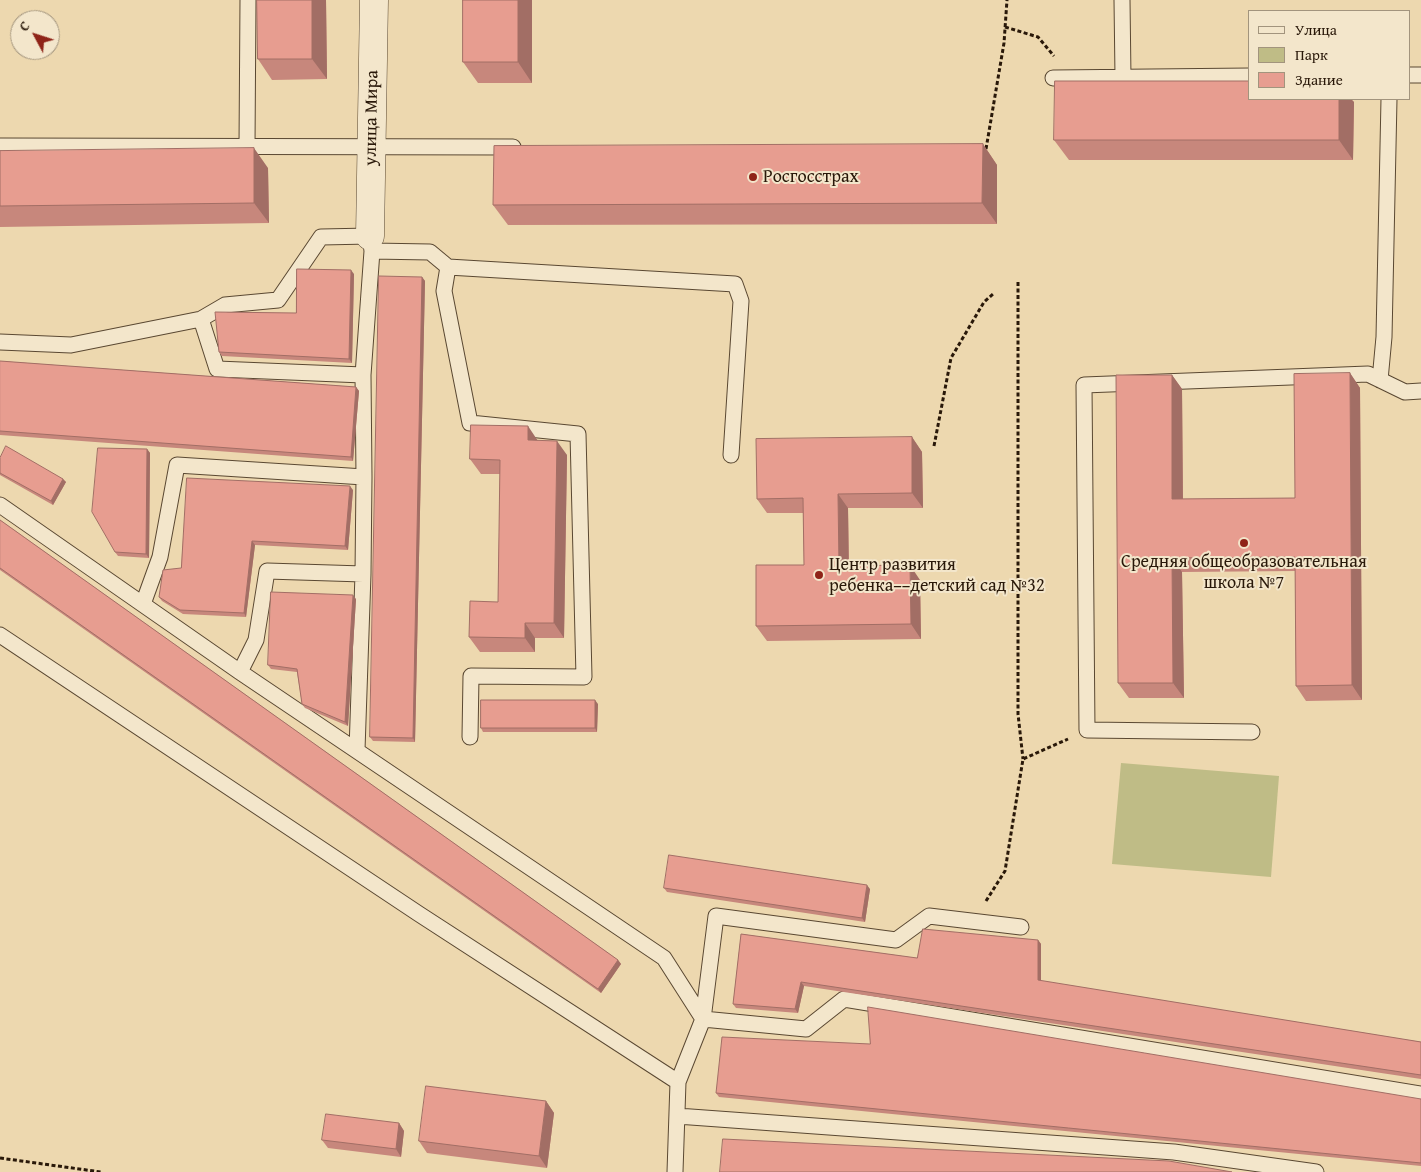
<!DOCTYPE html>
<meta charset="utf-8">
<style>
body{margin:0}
#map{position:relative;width:1421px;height:1172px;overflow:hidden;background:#edd8af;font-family:"Gentium Book Plus",serif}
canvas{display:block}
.legend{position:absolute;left:1248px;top:10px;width:162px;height:90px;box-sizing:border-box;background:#f3e6cb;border:1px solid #a2947d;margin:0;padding:6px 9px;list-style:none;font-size:15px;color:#291809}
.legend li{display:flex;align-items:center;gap:10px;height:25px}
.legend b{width:25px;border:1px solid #a2947d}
.north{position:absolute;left:10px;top:10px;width:50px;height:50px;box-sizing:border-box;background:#f3e6cb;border:1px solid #a2947d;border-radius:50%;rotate:310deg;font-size:14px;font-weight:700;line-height:20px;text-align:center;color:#291809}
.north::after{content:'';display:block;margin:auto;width:18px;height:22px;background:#8f2418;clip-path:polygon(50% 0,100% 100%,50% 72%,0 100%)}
</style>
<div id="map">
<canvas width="1421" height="1172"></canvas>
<ul class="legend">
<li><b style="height:6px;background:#f3e6cb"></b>Улица</li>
<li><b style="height:14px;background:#bfbc86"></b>Парк</li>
<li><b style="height:14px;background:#e79d90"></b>Здание</li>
</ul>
<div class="north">С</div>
</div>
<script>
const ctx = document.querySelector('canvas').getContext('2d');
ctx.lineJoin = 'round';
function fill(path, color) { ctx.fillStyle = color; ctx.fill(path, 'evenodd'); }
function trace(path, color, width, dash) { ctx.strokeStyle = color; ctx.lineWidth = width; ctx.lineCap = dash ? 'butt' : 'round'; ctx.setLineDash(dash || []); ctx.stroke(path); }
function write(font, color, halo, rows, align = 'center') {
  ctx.font = font + ' "Gentium Book Plus",serif'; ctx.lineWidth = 4; ctx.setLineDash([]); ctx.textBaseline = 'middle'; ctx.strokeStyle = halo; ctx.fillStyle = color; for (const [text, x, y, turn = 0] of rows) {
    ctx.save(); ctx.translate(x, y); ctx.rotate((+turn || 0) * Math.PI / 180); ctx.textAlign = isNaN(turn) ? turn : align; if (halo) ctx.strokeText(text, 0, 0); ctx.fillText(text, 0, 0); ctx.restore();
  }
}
fill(new Path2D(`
 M1121 763 1279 776 1271 877 1112 864Z`), '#bfbc86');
const service = new Path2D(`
 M1122 0 1123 77
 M1410 75H1421
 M1053 78 1250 76
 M0 146 513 147
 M247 146 248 0
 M448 267 444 291 470 423 578 434 584 677 471 676 470 737
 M201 319 225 305 278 300 321 237 370 236 372 251 430 252 448 267 735 284 741 301 731 455
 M0 342 71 345 201 319 217 369 363 375 372 251
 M1380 380 1384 337 1389 99
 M0 505 240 672 664 958 703 1019 716 916 896 940 929 916 1021 927
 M143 604 160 557 177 465 364 477 363 375
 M0 635 419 914 678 1082 675 1172
 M240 672 256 640 267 571 363 574 364 477
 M1252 732 1087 730 1084 385 1368 374 1405 392 1421 391
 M357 750 363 574
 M678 1082 703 1019 806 1029 844 999 1421 1094
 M677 1116 1174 1152 1316 1172`);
const minor = new Path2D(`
 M370 236 374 0`);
trace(service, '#5a4832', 17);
trace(minor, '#5a4832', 29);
trace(new Path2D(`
 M1005 27 1038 37 1054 56
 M986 149 1004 43 1007 0
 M1018 282V714L1023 759
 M934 446 951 358 984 302 993 294
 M986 901 1005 871 1023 759 1068 739
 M0 1158 101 1172`), '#291809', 3, [4, 2.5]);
trace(service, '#f3e6cb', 15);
trace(minor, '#f3e6cb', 28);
fill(new Path2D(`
 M257 0H326L327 79 272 80 258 59Z
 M463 0H532V83H478L463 62Z
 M1250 99H1351L1354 102 1353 160H1069L1054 140Z
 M983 144 997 165V224L508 225 493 205Z
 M0 151 268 168 269 223 0 227Z
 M354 274 352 363 222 356 219 352 296 313Z
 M422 277 425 281 415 742 373 741 370 737Z
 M0 361 356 387 359 391 353 461 0 435Z
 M1350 373 1360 388 1362 700 1306 701 1296 686 1295 571 1182 572 1184 698H1129L1118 683 1172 375 1182 389 1183 499 1295 498Z
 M912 437 922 452 923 508H848L849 566 920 580 921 639 767 641 756 626 804 565 803 513H767L757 499Z
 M538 441 567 455 564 638H535V652H480L469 637 498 602 500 474H481L470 459Z
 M147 449 150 453 149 558 118 556 115 552Z
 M0 458 63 479 66 482 53 505 0 475Z
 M353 490 348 550 255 545 246 617 183 614 162 601 159 597 181 568Z
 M0 520 618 960 621 964 601 993 0 570Z
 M356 599 348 726 305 708 302 704 297 672 271 669 268 665Z
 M598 704 597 732H483L481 728Z
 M664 888 870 889 865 922 667 892Z
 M741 934 917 958 1038 940 1041 944V981L1421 1042V1079L804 986 798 1013 736 1008 733 1004Z
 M716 1093 1421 1099V1166L719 1097Z
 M546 1101 554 1113 547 1168 427 1153 419 1141Z
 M399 1123 404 1131 401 1157 328 1148 322 1140Z`), '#c7877c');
fill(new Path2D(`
 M312 0H326L327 79 312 59Z
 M518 0H532V83L518 62Z
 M1339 99H1351L1354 102 1353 160 1339 140Z
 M983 144 997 165V224L982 203Z
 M254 148 268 168 269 223 254 203Z
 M351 270 354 274 352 363 349 359Z
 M422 277 425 281 415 742 413 738Z
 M1350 373 1360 388 1362 700 1352 685Z
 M1172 375 1182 389 1183 514 1172 499Z
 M356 387 359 391 353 461 351 457Z
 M528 426 538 441 528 440Z
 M912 437 922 452 923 508 912 493Z
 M557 441 567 455 564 638 554 623Z
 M147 449 150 453 149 558 146 554Z
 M63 479 66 482 53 505 51 501Z
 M350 486 353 490 348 550 345 546Z
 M838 494 848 508 849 581 839 566Z
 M252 541 255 545 246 617 244 613Z
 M1172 558 1182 572 1184 698 1173 683Z
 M910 565 920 580 921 639 911 624Z
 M353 595 356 599 348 726 345 722Z
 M525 623 535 638V652L525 638Z
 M595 700 598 704 597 732 595 728Z
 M867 885 870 889 865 922 862 918Z
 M1038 940 1041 944V984L1038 980Z
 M618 960 621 964 601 993 598 989Z
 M801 982 804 986 798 1013 795 1009Z
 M546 1101 554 1113 547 1168 539 1156Z
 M399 1123 404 1131 401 1157 396 1149Z`), '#a26e65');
const building = new Path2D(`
 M257 0H312V59H258Z
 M463 0H518V62H463Z
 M1055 81H1250V99H1339V140H1054Z
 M983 144 982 203 493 205 494 146Z
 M254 148V203L0 206V151Z
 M297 269 351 270 349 359 219 352 215 312 296 313Z
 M379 276 422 277 413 738 370 737Z
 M0 361 356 387 351 457 0 431Z
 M1350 373 1352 685 1296 686 1295 557 1172 558 1173 683H1118L1116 375H1172V499L1295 498 1294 374Z
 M471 425 528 426V440L557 441 554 623H525V638L469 637 470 601 498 602 500 460 470 459Z
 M912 437V493L838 494 839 566 910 565 911 624 756 626V565H804L803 498 757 499 756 439Z
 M6 446 63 479 51 501 0 473V458Z
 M98 448 147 449 146 554 115 552 92 512Z
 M187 478 350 486 345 546 252 541 244 613 180 610 159 597 163 570 181 568Z
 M0 520 618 960 598 989 0 568Z
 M271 592 353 595 345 722 302 704 297 669 268 665Z
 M481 700H595V728H481Z
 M669 855 867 885 862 918 664 888Z
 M923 929 1038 940V980L1421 1042V1075L801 982 795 1009 733 1004 741 934 917 958Z
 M868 1007 1421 1099V1163L716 1093 722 1037 870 1044Z
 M426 1086 546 1101 539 1156 419 1141Z
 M326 1114 399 1123 396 1149 322 1140Z
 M723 1139 1169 1161 1232 1172H720Z`);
fill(building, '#e79d90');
trace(building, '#a26e65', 1);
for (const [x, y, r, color] of [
 [753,177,5,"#8f2418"],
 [1244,543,5,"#8f2418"],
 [819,575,5,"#8f2418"]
]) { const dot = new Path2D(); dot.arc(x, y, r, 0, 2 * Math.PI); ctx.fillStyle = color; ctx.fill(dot); trace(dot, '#f3e6cb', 2); }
write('18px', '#291809', '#f3e6cb', [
 ["улица Мира",372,118,-89]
]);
write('18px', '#291809', '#f3e6cb', [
 ["Росгосстрах",763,177],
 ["Средняя общеобразовательная",1244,562,"center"],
 ["школа №7",1244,583,"center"],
 ["Центр развития",829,565],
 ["ребенка––детский сад №32",829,586]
], 'left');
</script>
